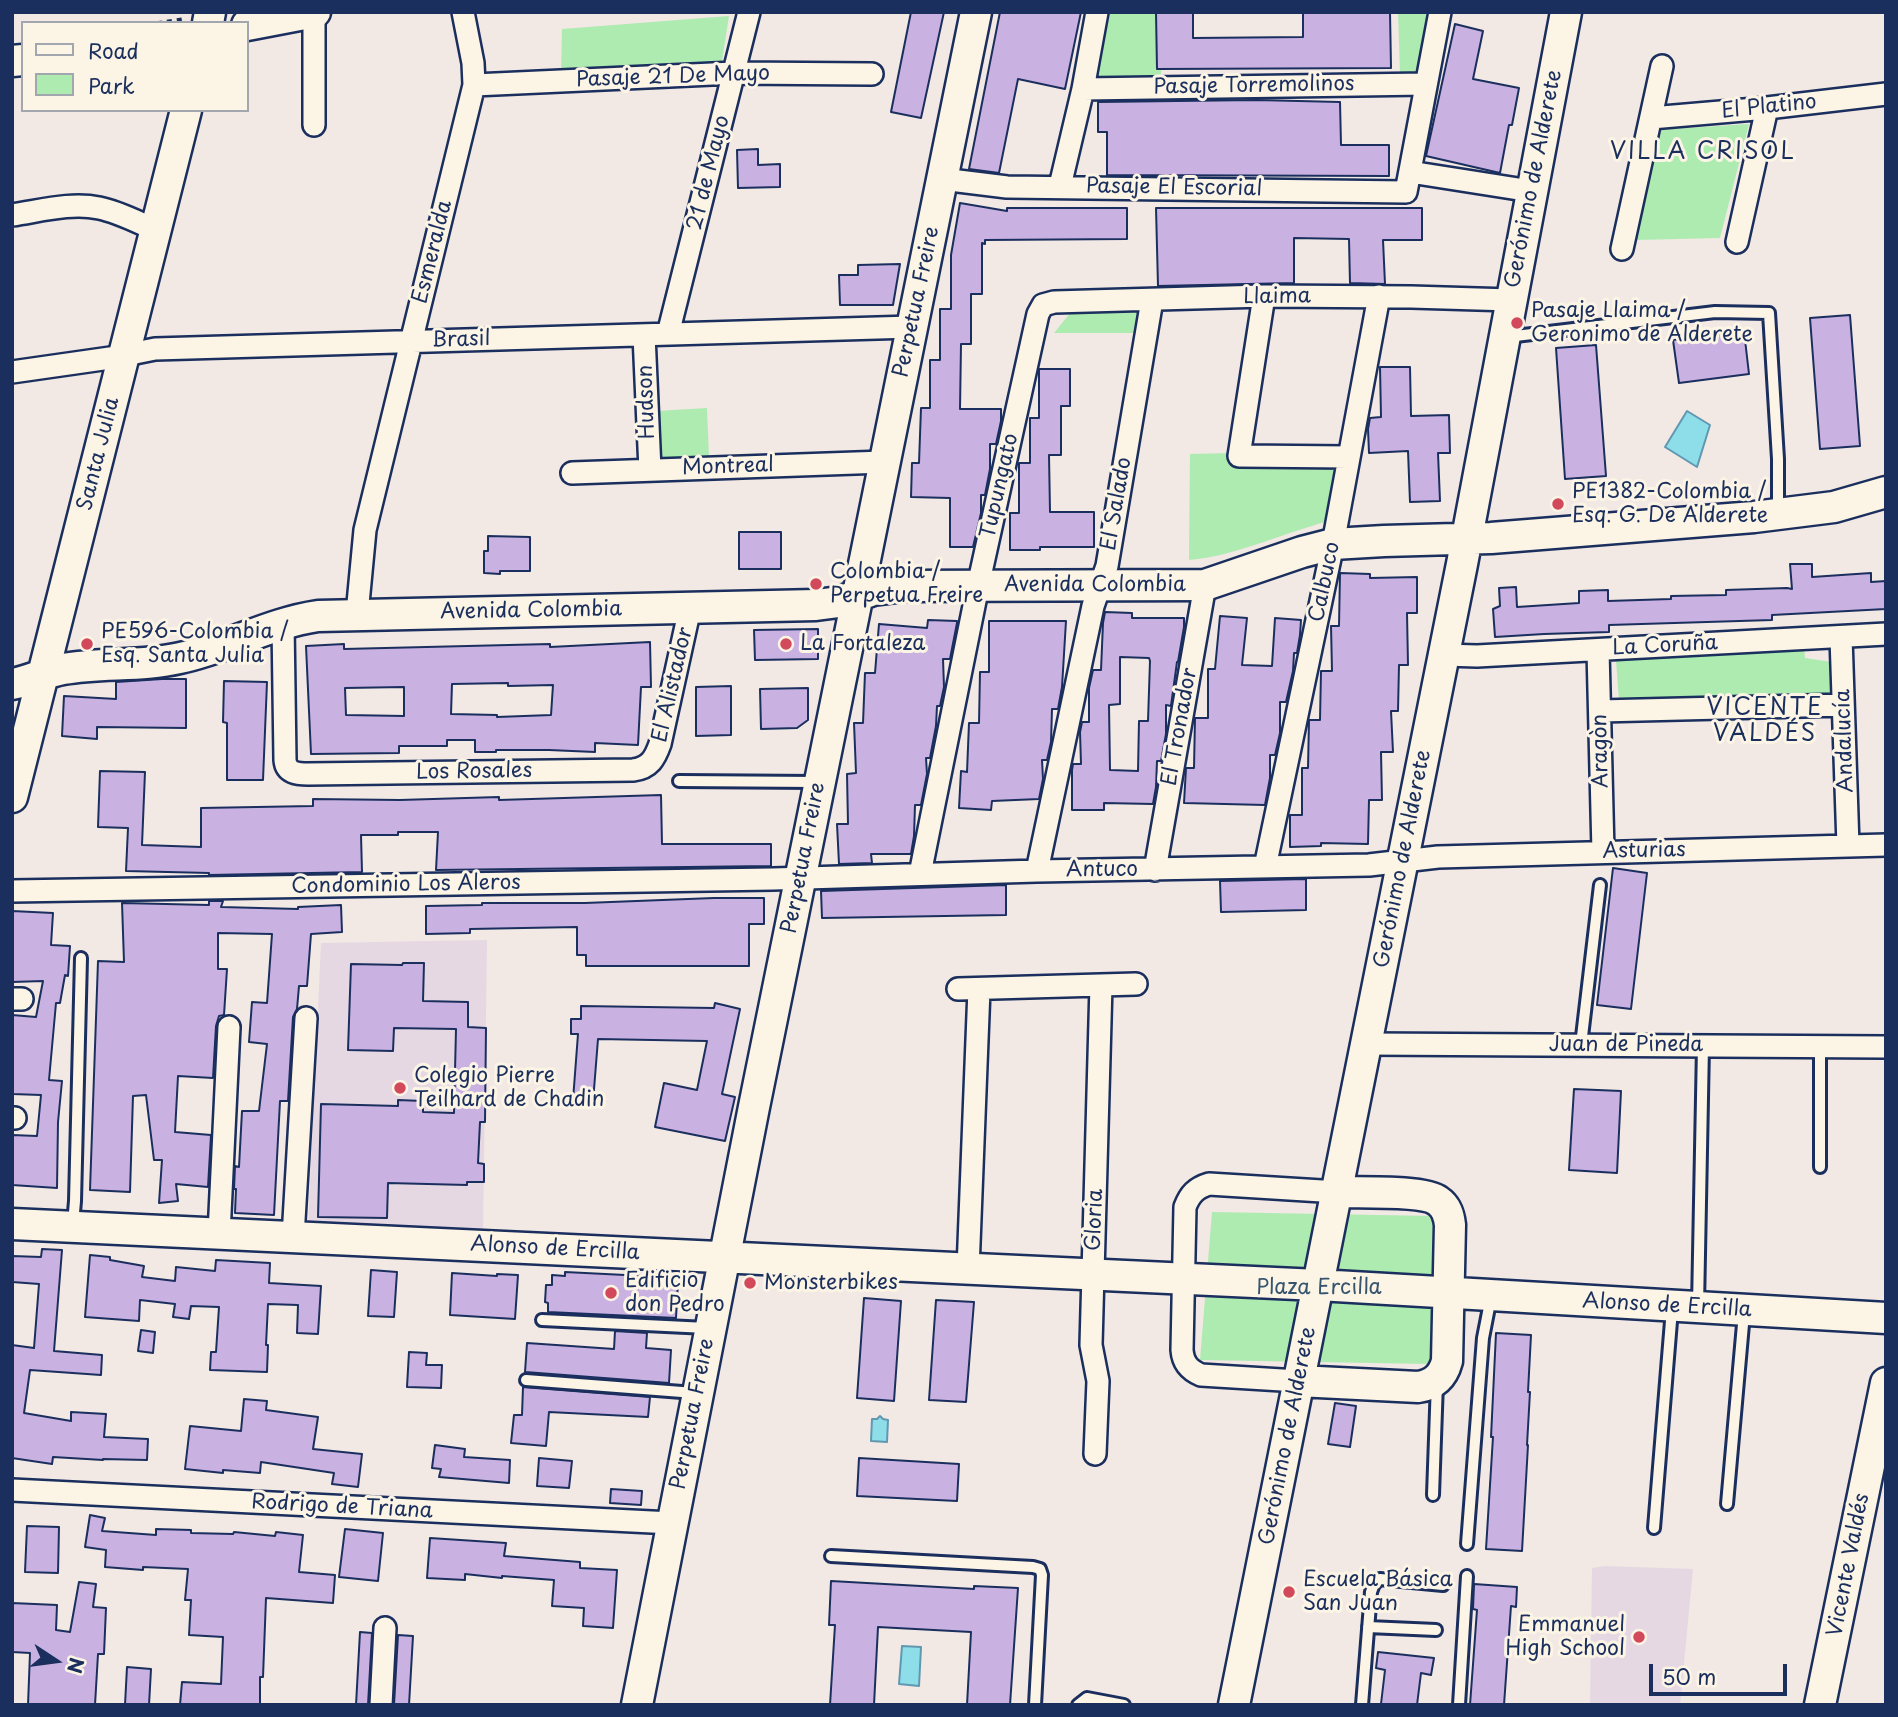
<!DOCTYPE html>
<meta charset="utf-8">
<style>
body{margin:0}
#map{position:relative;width:1898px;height:1717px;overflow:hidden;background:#f2e8e4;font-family:"Playpen Sans",sans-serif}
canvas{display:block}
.frame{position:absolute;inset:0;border:14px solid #1b2f5e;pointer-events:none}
.legend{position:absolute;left:21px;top:21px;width:228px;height:91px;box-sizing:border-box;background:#fcf5e5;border:2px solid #a2a6af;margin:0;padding:9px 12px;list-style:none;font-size:21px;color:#1b2f5e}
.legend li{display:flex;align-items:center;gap:14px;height:35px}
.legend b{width:35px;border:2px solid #a2a6af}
.north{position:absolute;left:21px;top:1626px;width:70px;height:70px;-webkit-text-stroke:5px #fcf5e5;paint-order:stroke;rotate:103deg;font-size:19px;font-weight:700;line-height:28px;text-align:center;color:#1b2f5e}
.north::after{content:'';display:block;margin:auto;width:24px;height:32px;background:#1b2f5e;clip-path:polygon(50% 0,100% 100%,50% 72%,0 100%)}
.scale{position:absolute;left:1649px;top:1664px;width:138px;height:32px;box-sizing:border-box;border:4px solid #1b2f5e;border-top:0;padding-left:9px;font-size:21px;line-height:24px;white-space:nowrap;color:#1b2f5e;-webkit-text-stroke:5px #fcf5e5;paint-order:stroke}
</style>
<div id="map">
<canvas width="1898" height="1717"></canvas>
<div class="frame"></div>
<ul class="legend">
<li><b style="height:9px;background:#fcf5e5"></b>Road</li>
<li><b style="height:19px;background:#aeebb1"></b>Park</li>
</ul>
<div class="north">N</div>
<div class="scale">50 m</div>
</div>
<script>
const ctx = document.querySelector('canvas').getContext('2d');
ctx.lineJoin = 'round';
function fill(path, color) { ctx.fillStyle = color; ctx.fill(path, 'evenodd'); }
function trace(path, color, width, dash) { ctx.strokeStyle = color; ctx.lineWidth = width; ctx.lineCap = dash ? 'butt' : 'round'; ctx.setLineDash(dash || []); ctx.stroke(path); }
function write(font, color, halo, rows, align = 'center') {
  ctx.font = font + ' "Playpen Sans",sans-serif'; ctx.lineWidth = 6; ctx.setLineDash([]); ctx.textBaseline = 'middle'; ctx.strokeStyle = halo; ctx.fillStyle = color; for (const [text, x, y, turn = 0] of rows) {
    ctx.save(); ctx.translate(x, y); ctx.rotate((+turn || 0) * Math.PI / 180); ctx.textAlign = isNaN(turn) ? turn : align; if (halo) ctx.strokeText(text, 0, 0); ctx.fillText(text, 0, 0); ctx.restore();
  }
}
fill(new Path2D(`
 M487 940 483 1234 308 1226 321 943Z
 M1605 1566 1693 1569 1680 1705H1590L1592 1568Z`), '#e6d8e3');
fill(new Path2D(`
 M1107 12H1162L1161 79 1097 77Z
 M1398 12H1433L1420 74H1400Z
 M729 16 721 67 561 73 562 29Z
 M1749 124 1720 238 1635 240 1656 130Z
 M1138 305 1137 333H1054L1075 307Z
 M707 408 709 457 659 459 657 411Z
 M1232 453 1340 463 1329 521C1283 533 1236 556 1189 560L1190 454Z
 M1804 647 1805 658 1832 662V696L1619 701 1616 660Z
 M1212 1212 1433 1216 1430 1364 1200 1360Z`), '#aeebb1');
const water = new Path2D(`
 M1687 411 1710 425 1697 467 1665 447Z
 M880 1416 883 1419 888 1420 887 1442 871 1441 872 1419H877Z
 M902 1646 921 1647 919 1686 899 1684Z`);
fill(water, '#8edee9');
trace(water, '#6098b1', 2);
const building = new Path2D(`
 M911 12H944L921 118 891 112Z
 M1000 12H1081L1065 89 1018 79 999 173 969 169Z
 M1156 12H1193V38L1303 37V12H1390L1391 68 1157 69Z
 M1455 24 1483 31 1473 79 1519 88 1512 125H1509L1500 173 1426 156Z
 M1257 100 1340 102 1341 145H1389V176L1107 175V132H1098V102Z
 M758 149V165L780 164V187L738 188 737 150Z
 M960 203 1007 211V208H1127V239L985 240V244L982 243V294H971V344H961L960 409H1001V421L996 444H990V469L985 495H981V513L973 547H950V498L911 497 912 463H919L921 408H930V360H940V309H951V255Z
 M1156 208H1422V240H1383L1385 284 1350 283 1349 239 1294 238V283L1158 286Z
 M900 264 893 305H840L839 275H858V265Z
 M1850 315 1860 446 1820 449 1810 318Z
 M1744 331 1749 374 1679 383 1673 340Z
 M1596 345 1606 476 1565 479 1556 348Z
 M1380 367H1410L1411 416 1449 415 1450 453H1438L1440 501 1410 502 1408 451 1369 453 1368 429 1370 418 1381 417Z
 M1039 369H1070V406H1061V455H1049L1050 512H1094V547H1040V550H1010V513H1019V463H1030V418H1039Z
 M739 532H781V569H739Z
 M488 536 530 537V571H500V574L484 573V551H488Z
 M1790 564H1812V577L1871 573V582L1886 581V609L1772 615V620L1609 625V632L1544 634 1495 637 1493 609 1500 606 1499 588 1516 587 1517 607 1579 603V591L1608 590V601L1671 599V596L1726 595V590L1787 588 1792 589Z
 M1340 573 1370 574V578L1417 577V613H1407L1408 665H1399L1398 711H1391L1393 752H1381L1382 800H1369L1368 844 1321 843V846L1290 847V815H1302V768H1308L1309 720H1320L1321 671H1332L1331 626H1339Z
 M1105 612 1132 613V618H1184V627L1178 662H1177L1171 706 1166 705V734L1161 761H1157L1156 787 1153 804 1104 803V810H1072V770L1073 764H1081L1080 732 1082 722H1089V688L1093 670H1101L1103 623ZM1120 657 1149 658 1150 661 1148 721H1139L1138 771 1110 770 1109 705 1120 704Z
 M1220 616 1247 618 1242 665 1272 666 1275 618 1301 620 1300 635 1297 653H1294L1293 671 1286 702H1280V733L1275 755H1270V778L1265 805 1184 803 1186 768H1194L1195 718H1208V669H1215Z
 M928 620 957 621V623L950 659H943L944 687 940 706H937L936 726 930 758H926L927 774 921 805H915L914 836 911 854H871L872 863 839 864 837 824H848L847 774 856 773 854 723H863L865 673H875L879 624 927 628Z
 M989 621H1066L1062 687 1058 709H1052L1051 742 1047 760H1042L1043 779 1039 799 992 801 991 810 959 808 961 771 967 772 969 723H979L980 672H989Z
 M818 629V659L755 660 754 630Z
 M650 642 651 687H641L638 745 595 743V752L549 750H496V752H475V740H447V746H399V753L311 754 306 646 344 644V649L550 644V647ZM508 683V686L553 685 551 715 497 717V715L451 714 452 684ZM404 687V716L346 715 345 688Z
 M162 679H186V728L97 727V739L62 736 64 696 116 699V682Z
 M224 681 267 682 263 780H227V723L223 722Z
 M731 686V735L696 736V687Z
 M808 688V720L797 728 761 729 760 689Z
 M100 771 145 772 142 845 201 847V808L313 806V799L400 800 499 797V800L661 795 662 844H771V866L436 870 438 832H398V835H361L362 872 209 875V873L126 871 128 828 98 827Z
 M1613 868 1647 873 1631 1009 1597 1005Z
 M1306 879V910L1221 912 1220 881Z
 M1006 885V915L822 918 821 891Z
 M714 898H764V924H749V966H586V955H577V927L470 929V933L426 934V906L482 905V903H585Z
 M209 901H223L221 907 298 909V907L341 905 342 932 311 934 307 986H299L297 1009 293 1017 288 1101H280L274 1215 235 1213 236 1189H234L235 1166 239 1167 242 1111H259L267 1044 249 1042 252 1002 267 1003 272 934 218 933V969H227L224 1015 219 1016 216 1026 213 1078 178 1076 175 1132 211 1135 208 1187 176 1184 178 1201 159 1203 162 1160H154L146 1095 133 1096 130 1192 90 1190 98 961 124 962 122 903 209 905Z
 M12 911 53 913 51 945 70 946 68 976 65 975 60 1003H56L49 1080 62 1081 58 1122 57 1188 12 1185V1135L37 1136 41 1095 12 1094V1015L36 1017 43 981 12 982Z
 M403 963H424L423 1001 468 1002V1027L486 1028 485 1122H480L478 1163 484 1164V1182H467V1185L388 1183 387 1218 318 1217 321 1104 398 1106V1100L423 1101V1112L454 1113 456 1029 394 1028 393 1051 348 1050 351 964 402 965Z
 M715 1003 740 1009 722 1094 735 1097 725 1141 655 1127 664 1083 697 1090 707 1041 598 1039 593 1102 573 1100 578 1034H571V1019H581V1006L714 1008Z
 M1574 1089 1621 1091 1617 1173 1569 1170Z
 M42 1249 62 1250 54 1351 102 1355 101 1375 30 1370 24 1413 71 1421V1412L106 1414 104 1437 148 1439 147 1460 103 1459V1460L53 1457 52 1464 12 1458V1345L34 1348 39 1284 12 1282V1256L41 1257Z
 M90 1255 110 1257V1260L144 1266 142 1277 175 1281 176 1267 215 1271 216 1260 270 1263 269 1283 321 1286 318 1334 297 1333 298 1305 268 1304 266 1345H268L267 1372 210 1370 211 1352H216L219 1307 191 1306 189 1319 173 1317 175 1304 140 1300 139 1321 85 1317Z
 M371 1270 397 1272 394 1317 368 1316Z
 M565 1272 665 1277V1281L678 1282 676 1318 548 1312V1303L545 1302 546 1285H552V1275L565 1276Z
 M452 1273 497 1276V1274L518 1275 515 1319 450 1315Z
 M864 1298 901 1301 894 1401 857 1398Z
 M936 1300 974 1302 966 1402 929 1400Z
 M141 1330 155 1332 153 1353 138 1351Z
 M615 1331 647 1333 646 1348 671 1350 669 1383 525 1372 527 1343 614 1349Z
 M1496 1333 1531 1335 1528 1392H1530L1527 1445H1528L1522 1551 1486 1549 1493 1437H1491Z
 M409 1352 427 1353 426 1365H442L441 1388 407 1387Z
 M523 1387 650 1397 648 1417 549 1412 546 1446 511 1443 514 1415H522Z
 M244 1399 267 1401 266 1410 318 1417 313 1449 362 1454 358 1487 332 1484 334 1473 261 1462 260 1473 223 1470V1473L185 1469 190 1426 241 1431Z
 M1335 1403 1356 1406 1350 1447 1328 1444Z
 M435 1445 465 1449 464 1457 510 1460 509 1483 439 1477 441 1469 432 1468Z
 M539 1458 572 1461 569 1488 537 1486Z
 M859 1458 959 1464 957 1501 857 1496Z
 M611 1489 642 1491 641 1505 610 1503Z
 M90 1515 105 1518 102 1531 156 1535V1529L191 1530V1533L233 1534 234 1532 275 1536 276 1532 303 1535 299 1572 335 1575 333 1603 266 1598 263 1677H260V1705H180L182 1682 221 1684 223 1637 189 1635 191 1600H185L188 1569 143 1567V1570L105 1567 106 1550 85 1547Z
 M27 1526 59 1527 58 1573 25 1572Z
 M345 1529 383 1533 378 1581 339 1577Z
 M430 1538 506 1543 504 1556 580 1562V1568L617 1570 613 1628 583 1626 584 1608 552 1606 554 1580 502 1576V1578L465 1574V1580L427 1578Z
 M831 1581 974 1589V1586L1018 1588 1010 1705H967L971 1632 878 1627 874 1705H830L835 1625H829Z
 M79 1582 96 1584 93 1607 106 1608 104 1654H98L95 1705H28L30 1653 12 1652V1603L57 1605 56 1630 70 1632Z
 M1474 1584 1517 1587 1516 1607 1511 1606 1504 1705H1470L1477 1610 1473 1609Z
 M360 1632 372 1633 368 1705H356Z
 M398 1635 413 1636 409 1705H394Z
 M1378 1652 1434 1658 1431 1675 1421 1673 1417 1705 1381 1704 1385 1670 1376 1668Z
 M127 1667 151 1669 149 1705H125Z`);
fill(building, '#c9b2e1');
trace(building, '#1b2f5e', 2);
const lane = new Path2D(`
 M1507 337 1715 312 1769 313 1778 459V512
 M679 781 816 782
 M1581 1045 1600 885
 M1820 1047V1167
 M73 1224 75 1201 81 958
 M1698 1306 1703 1046
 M542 1320 707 1328
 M526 1380 695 1393
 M1433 1495 1437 1382
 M1727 1504 1744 1313
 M1654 1528 1672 1309
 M1467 1544 1483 1338 1491 1297
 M831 1556 1033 1567 1040 1569 1042 1575 1035 1705
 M1368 1627 1436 1630
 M1078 1705 1087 1698 1124 1705
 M1362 1705 1371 1592 1374 1584 1380 1579 1443 1585
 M1459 1705 1467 1576`);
const street = new Path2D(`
 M474 85 734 73 872 74
 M1083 89 1426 84
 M1651 118 1767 108 1886 94
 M314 125V13
 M1410 172 1531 191
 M942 179 1007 187 1406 192 1440 12
 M1060 186 1083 89 1097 12
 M12 215C40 211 71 202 99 208 119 212 137 222 156 230
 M1737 242 1767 108
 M1622 249 1662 66
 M1264 296 1239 456 1349 457
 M668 334 749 12
 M644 335 650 470
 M12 372 110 358 155 349 912 327
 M572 473 884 462
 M357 614 365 530 474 85 473 63 463 12
 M283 623 285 760C286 773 297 774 308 774L633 770C650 768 655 758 660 744L690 608
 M1841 637 1848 846
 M1598 650 1603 852
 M1444 655 1477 656 1886 634
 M1600 711 1843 705
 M1265 867 1333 544 1379 296
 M1155 870 1205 585
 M1037 871 1093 606 1107 566 1152 300
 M920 874 978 586 1038 314 1043 305 1054 302 1264 296 1411 297 1511 300
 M12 891 773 879 1037 871 1369 865 1438 857 1886 845
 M958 989 1136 984
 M12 999H22
 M1367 1044 1886 1047
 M12 1118H15
 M219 1234 229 1027
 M293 1237 306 1018
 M968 1269 979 989
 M1298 1381 1201 1375C1189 1370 1183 1363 1182 1350L1185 1207C1190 1194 1196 1188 1209 1184L1338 1192
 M1095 1454 1098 1381 1091 1345 1101 985
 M12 1490 672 1523
 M381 1705 385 1628`);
const secondary = new Path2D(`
 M208 23 210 12
 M247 25 315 12
 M12 61 23 60
 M12 684C30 681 46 672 63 669 102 662 141 667 180 658 227 648 270 623 318 616L816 605 839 602 873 590 905 586 1205 585 1302 552 1333 544 1384 541 1491 538 1754 517 1834 507 1886 492
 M12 797 186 110
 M12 1224 1318 1285 1886 1318
 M1298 1381 1418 1387C1434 1385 1443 1376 1447 1361L1450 1225C1449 1216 1447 1207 1438 1201 1424 1190 1359 1193 1338 1192
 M637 1705 754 1107 976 12
 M1234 1705 1462 564 1566 12
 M1820 1705 1886 1383`);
trace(lane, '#1b2f5e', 16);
trace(street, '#1b2f5e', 26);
trace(secondary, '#1b2f5e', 35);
trace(new Path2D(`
 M157 23 184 19`), '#1b2f5e', 3.5, [5, 5]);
trace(lane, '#fcf5e5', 10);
trace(street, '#fcf5e5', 21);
trace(secondary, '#fcf5e5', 30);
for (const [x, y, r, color] of [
 [1517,323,7,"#d1495b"],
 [1558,504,7,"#d1495b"],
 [816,584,7,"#d1495b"],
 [87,644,7,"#d1495b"],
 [786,644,7,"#d1495b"],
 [400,1088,7,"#d1495b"],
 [750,1283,7,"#d1495b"],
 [611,1293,7,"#d1495b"],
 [1289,1592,7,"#d1495b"],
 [1639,1637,7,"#d1495b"]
]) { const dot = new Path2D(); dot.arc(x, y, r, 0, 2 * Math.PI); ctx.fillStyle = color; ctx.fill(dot); trace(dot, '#fcf5e5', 2.5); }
write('21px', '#1b2f5e', '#fcf5e5', [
 ["Pasaje 21 De Mayo",673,77,-2],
 ["Pasaje Torremolinos",1254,86,-1],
 ["El Platino",1769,107,-6],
 ["21 de Mayo",709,173,-76],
 ["Gerónimo de Alderete",1534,179,-79],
 ["Pasaje El Escorial",1174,188,1],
 ["Esmeralda",433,252,-76],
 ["Llaima",1277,297,-1],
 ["Perpetua Freire",917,302,-78],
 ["Brasil",461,340,-2],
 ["Hudson",647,402,-92],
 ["Santa Julia",99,454,-76],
 ["Montreal",728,467,-2],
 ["Tupungato",1000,486,-77],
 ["El Salado",1117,504,-80],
 ["Calbuco",1325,582,-78],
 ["Avenida Colombia",1095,585],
 ["Avenida Colombia",531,611,-1],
 ["La Coruña",1665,646,-3],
 ["El Alistador",673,685,-77],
 ["El Tronador",1180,727,-80],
 ["Andalucía",1845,741,-92],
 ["Aragòn",1601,751,-91],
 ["Los Rosales",474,772,-1],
 ["Asturias",1644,851,-1],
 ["Perpetua Freire",804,858,-79],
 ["Gerónimo de Alderete",1403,859,-79],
 ["Antuco",1102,870],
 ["Condominio Los Aleros",406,885,-1],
 ["Juan de Pineda",1626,1045],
 ["Gloria",1095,1220,-88],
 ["Alonso de Ercilla",555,1249,3],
 ["Alonso de Ercilla",1667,1306,3],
 ["Perpetua Freire",693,1414,-79],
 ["Gerónimo de Alderete",1288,1436,-79],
 ["Rodrigo de Triana",342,1507,3],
 ["Vicente Valdés",1849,1565,-79]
]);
write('21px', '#1b2f5e', '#fcf5e5', [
 ["Pasaje Llaima /",1531,311],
 ["Geronimo de Alderete",1531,335],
 ["PE1382-Colombia /",1572,492],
 ["Esq. G. De Alderete",1572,516],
 ["Colombia /",830,572],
 ["Perpetua Freire",830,596],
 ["PE596-Colombia /",101,632],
 ["Esq. Santa Julia",101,656],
 ["La Fortaleza",800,644],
 ["Colegio Pierre",414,1076],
 ["Teilhard de Chadin",414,1100],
 ["Edificio",625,1281],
 ["don Pedro",625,1305],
 ["Monsterbikes",764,1283],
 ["Escuela Básica",1303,1580],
 ["San Juan",1303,1604],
 ["Emmanuel",1625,1625,"right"],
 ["High School",1625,1649,"right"]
], 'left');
write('21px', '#38556f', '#fcf5e5', [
 ["Plaza Ercilla",1319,1288]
]);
ctx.letterSpacing = '2px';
write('23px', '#1b2f5e', '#fcf5e5', [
 ["VILLA CRISOL",1703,153],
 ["VICENTE",1765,709],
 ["VALDÉS",1765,735]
]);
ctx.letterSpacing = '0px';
</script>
